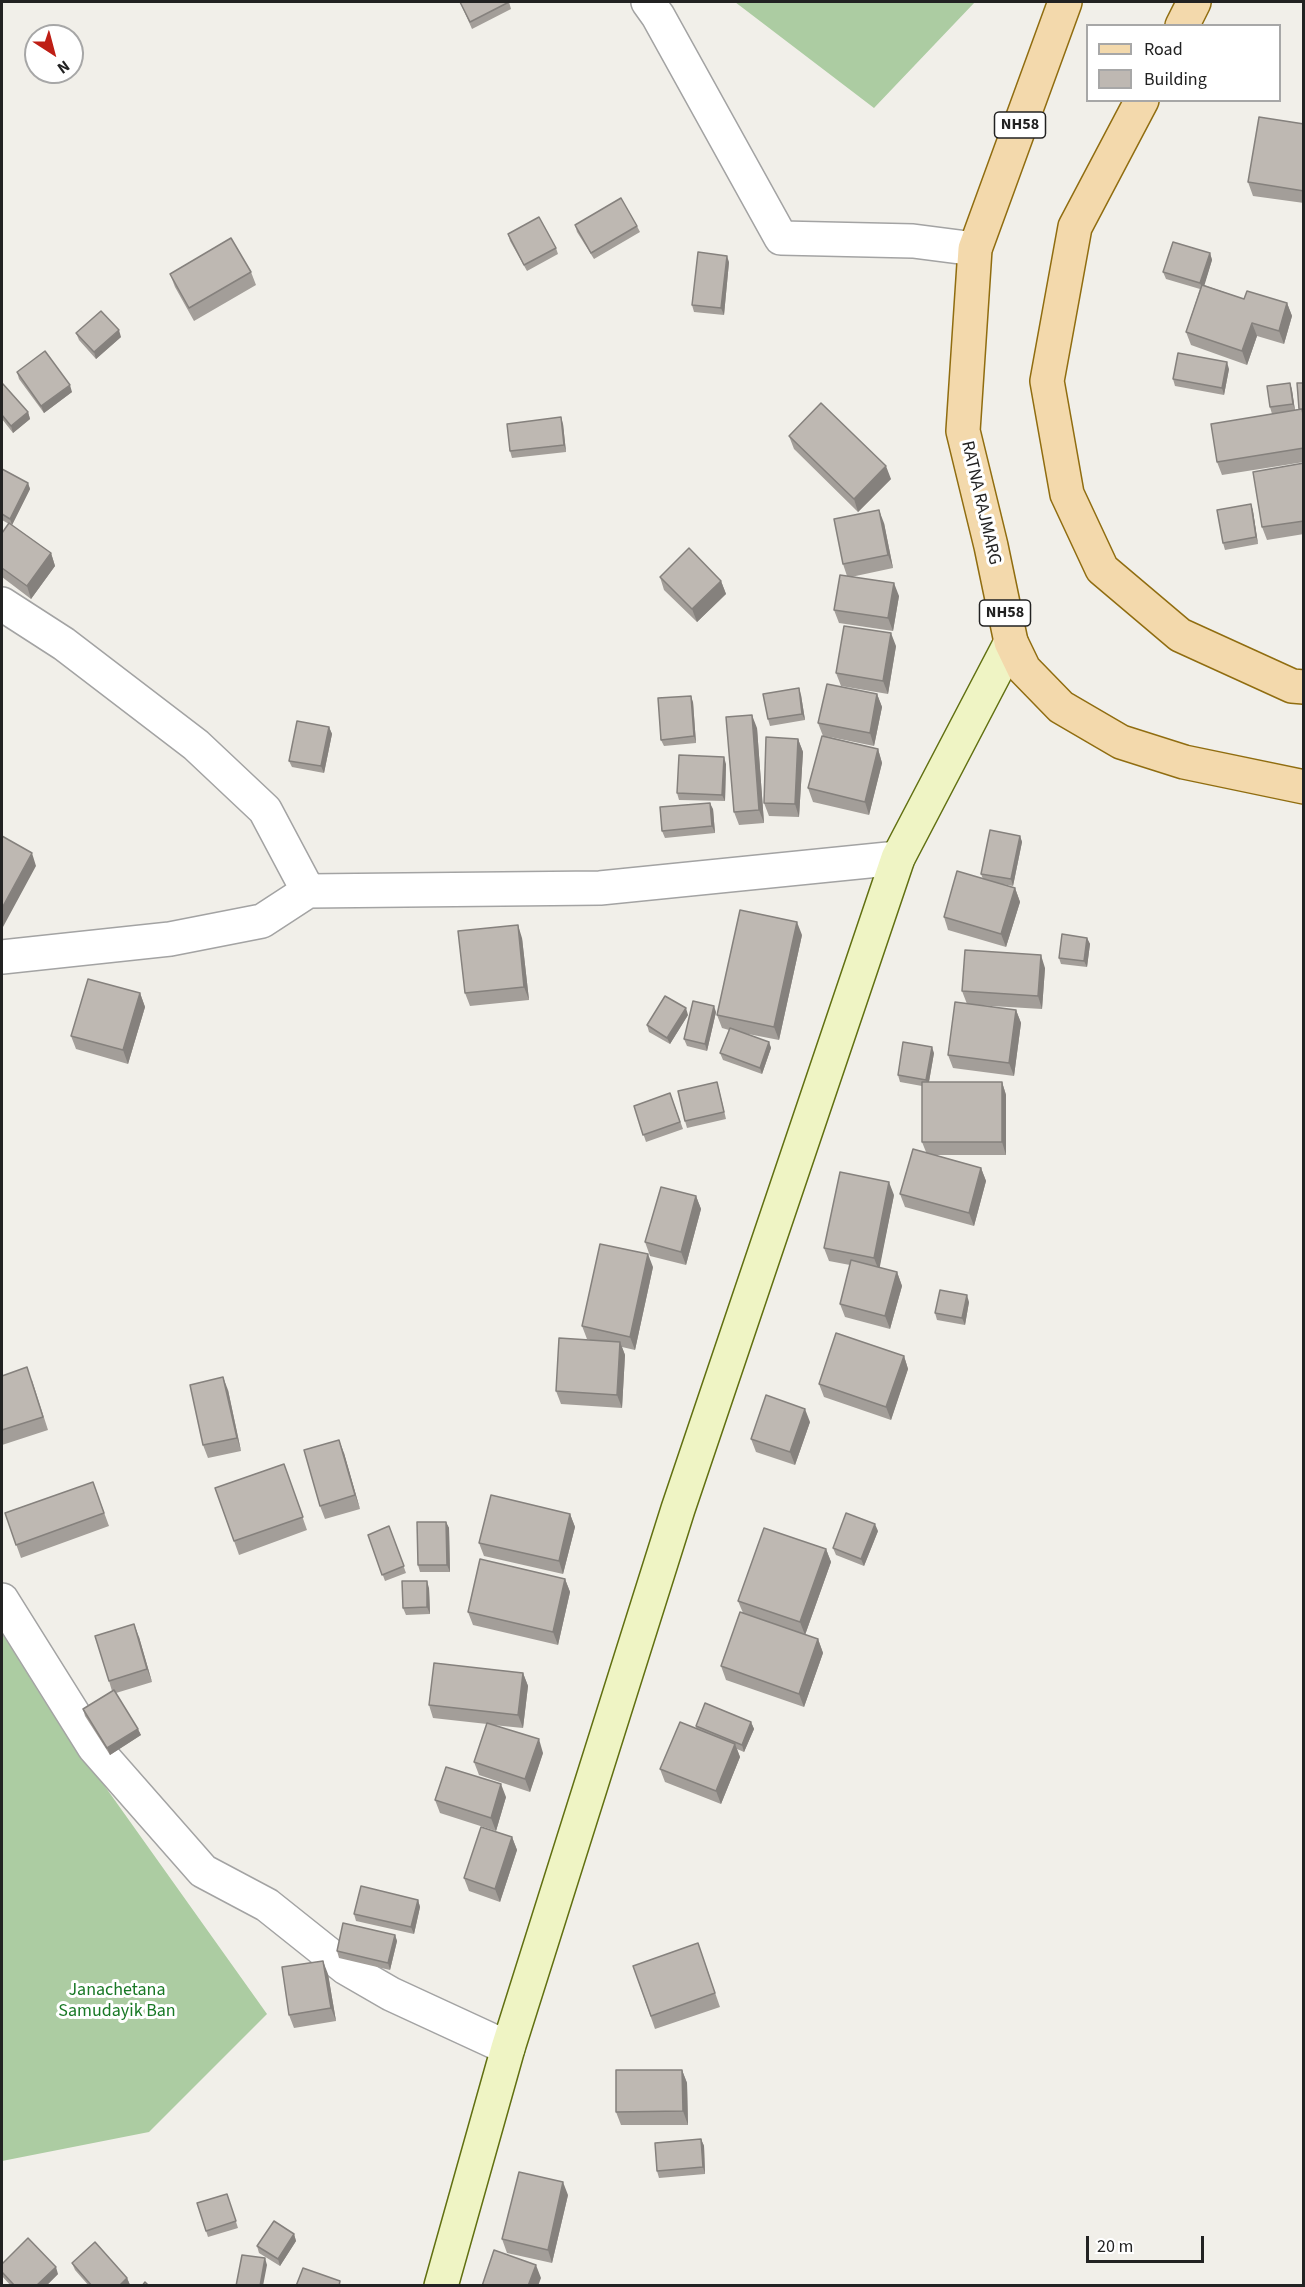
<!DOCTYPE html>
<style>
body{margin:0}
#map{position:relative;width:1305px;height:2287px;overflow:hidden;background:#f1efe9;font-family:"Source Sans 3",sans-serif}
canvas{display:block}
.frame{position:absolute;inset:0;border:3px solid #222;pointer-events:none}
.legend{position:absolute;left:1086px;top:24px;width:195px;height:78px;box-sizing:border-box;background:#fff;border:2px solid #a7a7a7;margin:0;padding:8px 10px;list-style:none;font-size:18px;color:#222}
.legend li{display:flex;align-items:center;gap:12px;height:30px}
.legend b{width:30px;border:2px solid #a7a7a7}
.north{position:absolute;left:24px;top:24px;width:60px;height:60px;box-sizing:border-box;background:#fff;border:2px solid #a7a7a7;border-radius:50%;rotate:144deg;font-size:16px;font-weight:700;line-height:24px;text-align:center;color:#222}
.north::after{content:'';display:block;margin:auto;width:21px;height:27px;background:#be1e15;clip-path:polygon(50% 0,100% 100%,50% 72%,0 100%)}
.scale{position:absolute;left:1086px;top:2236px;width:118px;height:27px;box-sizing:border-box;border:3px solid #222;border-top:0;padding-left:8px;font-size:18px;line-height:21px;white-space:nowrap;color:#222;-webkit-text-stroke:4px #fff;paint-order:stroke}
</style>
<div id="map">
<canvas width="1305" height="2287"></canvas>
<div class="frame"></div>
<ul class="legend">
<li><b style="height:8px;background:#f3d9ac"></b>Road</li>
<li><b style="height:16px;background:#beb8b2"></b>Building</li>
</ul>
<div class="north">N</div>
<div class="scale">20 m</div>
</div>
<script>
const ctx = document.querySelector('canvas').getContext('2d');
ctx.lineJoin = 'round';
function fill(path, color) { ctx.fillStyle = color; ctx.fill(path, 'evenodd'); }
function trace(path, color, width, dash) { ctx.strokeStyle = color; ctx.lineWidth = width; ctx.lineCap = dash ? 'butt' : 'round'; ctx.setLineDash(dash || []); ctx.stroke(path); }
function write(font, color, halo, rows, align = 'center') {
  ctx.font = font + ' "Source Sans 3",sans-serif'; ctx.lineWidth = 6; ctx.setLineDash([]); ctx.textBaseline = 'middle'; ctx.strokeStyle = halo; ctx.fillStyle = color; for (const [text, x, y, turn = 0] of rows) {
    ctx.save(); ctx.translate(x, y); ctx.rotate((+turn || 0) * Math.PI / 180); ctx.textAlign = isNaN(turn) ? turn : align; if (halo) ctx.strokeText(text, 0, 0); ctx.fillText(text, 0, 0); ctx.restore();
  }
}
fill(new Path2D(`
 M735 2H975L874 108Z
 M2 1633 47 1705 267 2014 149 2132 2 2161Z`), '#accca2');
const street = new Path2D(`
 M648 2 658 16 781 238 913 241 975 249
 M2 604 64 644 196 745 265 810 308 891
 M2 957 170 939 262 921 308 891 600 888 898 858
 M2 1600 94 1747 203 1871 267 1905 346 1968 391 1994 508 2048`);
const secondary = new Path2D(`
 M441 2286 508 2048 678 1509 898 858 1011 642`);
const primary = new Path2D(`
 M1065 2 975 249 963 431 991 546 1011 642 1024 669 1061 707 1121 742 1184 762 1304 787
 M1182 26 1194 2
 M1142 100 1075 227 1047 381 1067 494 1102 569 1180 635 1292 686 1304 687`);
trace(street, '#a3a3a3', 36);
trace(secondary, '#617011', 36);
trace(primary, '#906d10', 36);
trace(street, '#fff', 33);
trace(secondary, '#eff4c4', 33);
trace(primary, '#f3d9ac', 33);
fill(new Path2D(`
 M460 2H509L511 9 472 29Z
 M1304 124V203L1253 196 1248 182Z
 M575 225 637 226 640 232 594 259 577 232Z
 M508 234 556 248 558 254 527 271 510 241Z
 M1210 253 1212 260 1204 285 1244 299 1287 303 1292 316 1284 344 1257 336 1247 365 1191 345 1186 332 1200 289 1166 279 1163 272Z
 M729 262 724 315 694 312 692 305Z
 M251 272 256 285 194 321 175 287 170 274Z
 M76 333 121 337 96 359 79 340Z
 M1229 369 1224 395 1175 386 1173 379Z
 M17 372 72 392 44 413 19 379Z
 M1290 383 1292 390 1295 410 1299 409 1304 383V462L1222 475 1217 462 1272 414 1270 407Z
 M2 386 28 412 30 419 13 433 2 419Z
 M563 424 566 452 512 458 510 451Z
 M789 436 891 479 858 512 794 449Z
 M1304 463V534L1267 540 1262 527Z
 M2 469 28 483 30 489 12 525 51 553 55 566 31 599 2 577V533L9 524 2 520Z
 M1251 504 1253 511 1258 544 1225 550 1223 543Z
 M884 523 893 568 851 577 899 596 893 631 839 623 834 610 847 576 843 564Z
 M660 577 721 581 726 594 697 622 664 590Z
 M896 646 888 694 841 686 836 673Z
 M877 694 882 707 874 746 825 736 878 749 882 763 869 815 813 802 808 788 823 736 818 723Z
 M801 695 805 720 770 726 768 719Z
 M693 702 696 743 664 746 661 740Z
 M329 727 332 734 324 773 292 767 289 761Z
 M757 728 764 823 739 825 734 812Z
 M798 739 803 752 799 817 769 816 764 803Z
 M726 764 725 801 679 800 677 793Z
 M713 809 715 833 665 838 662 831Z
 M1020 836 1022 842 1013 886 996 883 1015 888 1020 902 1006 947 948 930 944 917 983 879 981 874Z
 M802 935 779 1040 743 1033 769 1042 771 1048 762 1074 723 1060 720 1053 729 1030 722 1028 717 1015Z
 M522 938 529 1000 470 1006 465 993Z
 M1087 938 1090 944 1087 967 1061 964 1059 958Z
 M1045 968 1042 1009 975 1005 1016 1010 1021 1023 1014 1076 953 1068 948 1055 967 1004 962 991Z
 M140 993 145 1007 128 1064 76 1049 71 1036Z
 M716 1012 707 1051 687 1046 684 1039Z
 M688 1015 670 1044 649 1032 647 1025Z
 M934 1053 929 1082H1002L1006 1095V1155H935L981 1168 986 1181 974 1226 905 1207 900 1194 926 1152 922 1142V1086L900 1082 898 1075Z
 M719 1089 726 1119 687 1128 685 1121Z
 M670 1093 683 1129 646 1142 634 1106Z
 M894 1195 879 1268 897 1272 902 1286 890 1329 845 1317 840 1304 850 1265 829 1261 824 1248Z
 M696 1196 701 1209 686 1265 650 1256 645 1242Z
 M653 1267 635 1350 622 1347 625 1355 622 1408 561 1404 556 1391 590 1340 587 1339 582 1326Z
 M969 1302 965 1325 937 1320 935 1313Z
 M904 1356 908 1369 891 1420 824 1397 819 1384Z
 M2 1376 32 1380 48 1430 2 1445Z
 M228 1390 241 1451 208 1458 203 1445Z
 M810 1422 795 1465 756 1452 751 1439Z
 M344 1453 360 1509 325 1519 320 1506Z
 M284 1464 307 1530 239 1555 215 1488Z
 M93 1482 109 1526 21 1558 5 1513Z
 M570 1514 575 1527 563 1574 484 1556 479 1543Z
 M446 1522 449 1528 450 1572H420L418 1565Z
 M389 1526 406 1573 385 1581 368 1535Z
 M878 1531 864 1566 836 1555 833 1548Z
 M826 1549 831 1562 805 1635 818 1639 823 1653 804 1707 726 1680 721 1666 743 1613 738 1601Z
 M565 1579 570 1592 558 1645 473 1625 468 1612Z
 M429 1588 430 1614 406 1615 403 1608Z
 M139 1637 152 1682 116 1693 141 1735 110 1755 85 1716 83 1709 112 1691 109 1681Z
 M523 1673 528 1686 523 1728 493 1725 543 1753 530 1792 479 1775 474 1762 487 1724 433 1718 429 1705Z
 M751 1722 754 1729 744 1752 737 1749 740 1757 721 1804 665 1782 660 1769 696 1729V1726Z
 M506 1797 496 1831 440 1813 435 1800Z
 M512 1837 517 1850 500 1902 469 1891 464 1878Z
 M418 1900 420 1907 414 1934 356 1921 354 1914Z
 M395 1935 397 1941 390 1970 339 1958 337 1951Z
 M698 1943 720 2007 655 2029 633 1966Z
 M328 1974 336 2021 294 2028 289 2015Z
 M682 2070 687 2083 688 2125H621L616 2112Z
 M701 2139 704 2146 705 2174 659 2178 657 2171Z
 M227 2194 238 2228 208 2237 197 2203Z
 M568 2195 552 2263 507 2253 502 2239Z
 M294 2234 296 2241 280 2266 259 2253 257 2246Z
 M72 2263 127 2278 130 2285 89 2286 75 2270Z
 M2 2264 58 2274 46 2286H11L2 2276Z`), '#a39e99');
fill(new Path2D(`
 M1210 253 1212 260 1203 290 1200 283Z
 M727 256 729 262 724 315 721 308Z
 M1287 303 1292 316 1284 344 1279 331Z
 M1252 323 1257 336 1247 365 1242 351Z
 M119 330 121 337 96 359 94 352Z
 M1227 362 1229 369 1224 395 1222 388Z
 M1290 383 1292 390 1295 411 1293 404Z
 M70 385 72 392 44 413 41 406Z
 M28 412 30 419 13 433 11 426Z
 M561 417 563 424 566 452 564 445Z
 M886 466 891 479 858 512 854 499Z
 M28 483 30 489 12 525 10 519Z
 M1251 504 1253 511 1258 544 1256 537Z
 M879 510 884 523 893 568 888 555Z
 M51 553 55 566 31 599 27 586Z
 M721 581 726 594 697 622 692 609Z
 M894 583 899 596 893 631 888 618Z
 M891 633 896 646 888 694 883 681Z
 M799 688 801 695 805 720 802 714Z
 M877 694 882 707 874 746 870 733Z
 M691 696 693 702 696 743 694 736Z
 M752 715 757 728 764 823 759 810Z
 M329 727 332 734 324 773 321 766Z
 M798 739 803 752 799 817 795 804Z
 M878 749 882 763 869 815 865 802Z
 M724 757 726 764 725 801 722 795Z
 M710 803 713 809 715 833 712 826Z
 M1020 836 1022 842 1013 886 1011 879Z
 M32 853 36 866 3 927 2 922V908Z
 M1015 888 1020 902 1006 947 1001 934Z
 M797 922 802 935 779 1040 774 1027Z
 M518 925 522 938 529 1000 524 987Z
 M1087 938 1090 944 1087 967 1084 961Z
 M1041 955 1045 968 1042 1009 1038 996Z
 M140 993 145 1007 128 1064 123 1050Z
 M714 1006 716 1012 707 1051 705 1044Z
 M686 1008 688 1015 670 1044 667 1038Z
 M1016 1010 1021 1023 1014 1076 1009 1063Z
 M769 1042 771 1048 762 1074 760 1068Z
 M932 1047 934 1053 928 1087 926 1080Z
 M1002 1082 1006 1095V1155L1002 1142Z
 M981 1168 986 1181 974 1226 969 1213Z
 M889 1182 894 1195 879 1271 874 1258Z
 M696 1196 701 1209 686 1265 681 1252Z
 M648 1254 653 1267 635 1350 630 1337Z
 M897 1272 902 1286 890 1329 885 1316Z
 M967 1295 969 1302 965 1325 962 1318Z
 M620 1342 625 1355 622 1408 617 1395Z
 M904 1356 908 1369 891 1420 886 1407Z
 M223 1377 228 1390 241 1451 237 1438Z
 M805 1409 810 1422 795 1465 790 1452Z
 M339 1440 344 1453 360 1509 355 1495Z
 M570 1514 575 1527 563 1574 559 1561Z
 M446 1522 449 1528 450 1572 447 1565Z
 M875 1524 878 1531 864 1566 861 1559Z
 M826 1549 831 1562 805 1635 800 1622Z
 M565 1579 570 1592 558 1645 553 1632Z
 M427 1581 429 1588 430 1614 427 1607Z
 M134 1624 139 1637 152 1682 147 1669Z
 M818 1639 823 1653 804 1707 799 1694Z
 M523 1673 528 1686 523 1728 518 1715Z
 M751 1722 754 1729 744 1752 742 1745Z
 M138 1729 141 1735 110 1755 107 1748Z
 M539 1739 543 1753 530 1792 525 1779Z
 M735 1744 740 1757 721 1804 716 1791Z
 M501 1784 506 1797 496 1831 491 1818Z
 M512 1837 517 1850 500 1902 495 1889Z
 M418 1900 420 1907 414 1934 411 1927Z
 M395 1935 397 1941 390 1970 388 1963Z
 M323 1961 328 1974 336 2021 331 2008Z
 M682 2070 687 2083 688 2125 683 2111Z
 M701 2139 704 2146 705 2174 703 2167Z
 M563 2182 568 2195 552 2263 548 2250Z
 M294 2234 296 2241 280 2266 278 2259Z
 M265 2258 267 2265 263 2286H260Z
 M536 2265 541 2278 538 2286H528Z
 M56 2267 58 2274 46 2286H36Z
 M127 2278 130 2285 129 2286H119Z`), '#85817d');
const building = new Path2D(`
 M460 2H509L470 22Z
 M1259 117 1304 124V191L1248 182Z
 M621 198 637 226 591 253 575 225Z
 M539 217 556 248 524 265 508 234Z
 M231 238 251 272 189 308 170 274Z
 M1173 242 1210 253 1200 283 1163 272Z
 M698 252 727 256 721 308 692 305Z
 M1202 285 1244 299 1247 291 1287 303 1279 331 1252 323 1242 351 1186 332Z
 M101 311 119 330 94 352 76 333Z
 M45 351 70 385 41 406 17 372Z
 M1178 353 1227 362 1222 388 1173 379Z
 M1290 383 1293 404 1270 407 1267 386Z
 M1297 383H1304V414L1302 409H1299Z
 M3 384 28 412 11 426 2 415V386Z
 M821 403 886 466 854 499 789 436Z
 M1302 409 1304 419V448L1217 462 1211 424Z
 M561 417 564 445 510 451 507 424Z
 M1304 463V521L1262 527 1253 472Z
 M2 469 28 483 10 519 2 514Z
 M1251 504 1256 537 1223 543 1217 510Z
 M879 510 888 555 843 564 834 519Z
 M9 523 51 553 27 586 2 568V533Z
 M689 548 721 581 692 609 660 577Z
 M840 575 894 583 888 618 834 610Z
 M844 626 891 633 883 681 836 673Z
 M827 684 877 694 870 733 818 723Z
 M799 688 802 714 768 719 763 694Z
 M691 696 694 736 661 740 658 698Z
 M752 715 759 810 734 812 726 717Z
 M297 721 329 727 321 766 289 761Z
 M822 736 878 749 865 802 808 788Z
 M766 737 798 739 795 804 764 803Z
 M679 755 724 757 722 795 677 793Z
 M710 803 712 826 662 831 660 807Z
 M990 830 1020 836 1011 879 981 874Z
 M2 836 32 853 2 908Z
 M957 871 1015 888 1001 934 944 917Z
 M740 910 797 922 774 1027 717 1015Z
 M518 925 524 987 465 993 458 931Z
 M1062 934 1087 938 1084 961 1059 958Z
 M965 950 1041 955 1038 996 962 991Z
 M88 979 140 993 123 1050 71 1036Z
 M665 996 686 1008 667 1038 647 1025Z
 M693 1001 714 1006 705 1044 684 1039Z
 M955 1002 1016 1010 1009 1063 948 1055Z
 M730 1028 769 1042 760 1068 720 1053Z
 M903 1042 932 1047 926 1080 898 1075Z
 M717 1082 724 1112 685 1121 678 1091Z
 M922 1082H1002V1142H922Z
 M670 1093 680 1122 643 1135 634 1106Z
 M913 1149 981 1168 969 1213 900 1194Z
 M840 1172 889 1182 874 1258 824 1248Z
 M661 1187 696 1196 681 1252 645 1242Z
 M600 1244 648 1254 630 1337 582 1326Z
 M851 1260 897 1272 885 1316 840 1304Z
 M940 1290 967 1295 962 1318 935 1313Z
 M836 1333 904 1356 886 1407 819 1384Z
 M559 1338 620 1342 617 1395 556 1391Z
 M27 1367 43 1417 2 1430V1376Z
 M223 1377 237 1438 203 1445 190 1385Z
 M766 1395 805 1409 790 1452 751 1439Z
 M339 1440 355 1495 320 1506 304 1450Z
 M284 1464 303 1517 234 1541 215 1488Z
 M93 1482 104 1513 16 1545 5 1513Z
 M491 1495 570 1514 559 1561 479 1543Z
 M846 1513 875 1524 861 1559 833 1548Z
 M417 1522H446L447 1565H418Z
 M389 1526 404 1566 382 1575 368 1535Z
 M764 1528 826 1549 800 1622 738 1601Z
 M480 1559 565 1579 553 1632 468 1612Z
 M402 1581H427V1607L403 1608Z
 M740 1612 818 1639 799 1694 721 1666Z
 M134 1624 147 1669 109 1681 95 1636Z
 M434 1663 523 1673 518 1715 429 1705Z
 M114 1690 138 1729 107 1748 83 1709Z
 M705 1703 751 1722 742 1745 696 1726Z
 M680 1722 735 1744 716 1791 660 1769Z
 M487 1723 539 1739 525 1779 474 1762Z
 M446 1767 501 1784 491 1818 435 1800Z
 M481 1827 512 1837 495 1889 464 1878Z
 M361 1886 418 1900 411 1927 354 1914Z
 M343 1923 395 1935 388 1963 337 1951Z
 M698 1943 715 1993 651 2016 633 1966Z
 M323 1961 331 2008 289 2015 282 1967Z
 M616 2070H682L683 2111 616 2112Z
 M701 2139 703 2167 657 2171 655 2143Z
 M519 2172 563 2182 548 2250 502 2239Z
 M227 2194 236 2221 206 2231 197 2203Z
 M274 2221 294 2234 278 2259 257 2246Z
 M28 2238 56 2267 36 2286H15L2 2272V2264Z
 M95 2242 127 2278 119 2286H92L72 2263Z
 M494 2250 536 2265 528 2286H482Z
 M242 2255 265 2258 260 2286H236Z
 M303 2268 340 2281 339 2286H296Z
 M145 2282 149 2286H142Z`);
fill(building, '#beb8b2');
trace(building, '#85817d', 1.5);
for (const [x, y, w] of [
 [1020,125,51],
 [1005,613,51]
]) { const box = new Path2D(); box.roundRect(x - w / 2, y - 13, w, 26, 4.5); ctx.fillStyle = '#fff'; ctx.fill(box); trace(box, '#222', 1.5); }
write('bold 16px', '#222', null, [
 ["NH58",1020,125],
 ["NH58",1005,613]
]);
write('18px', '#222', '#fff', [
 ["RATNA RAJMARG",980,503,77]
]);
write('18px', '#187825', '#fff', [
 ["Janachetana",117,1991],
 ["Samudayik Ban",117,2012]
]);
</script>
